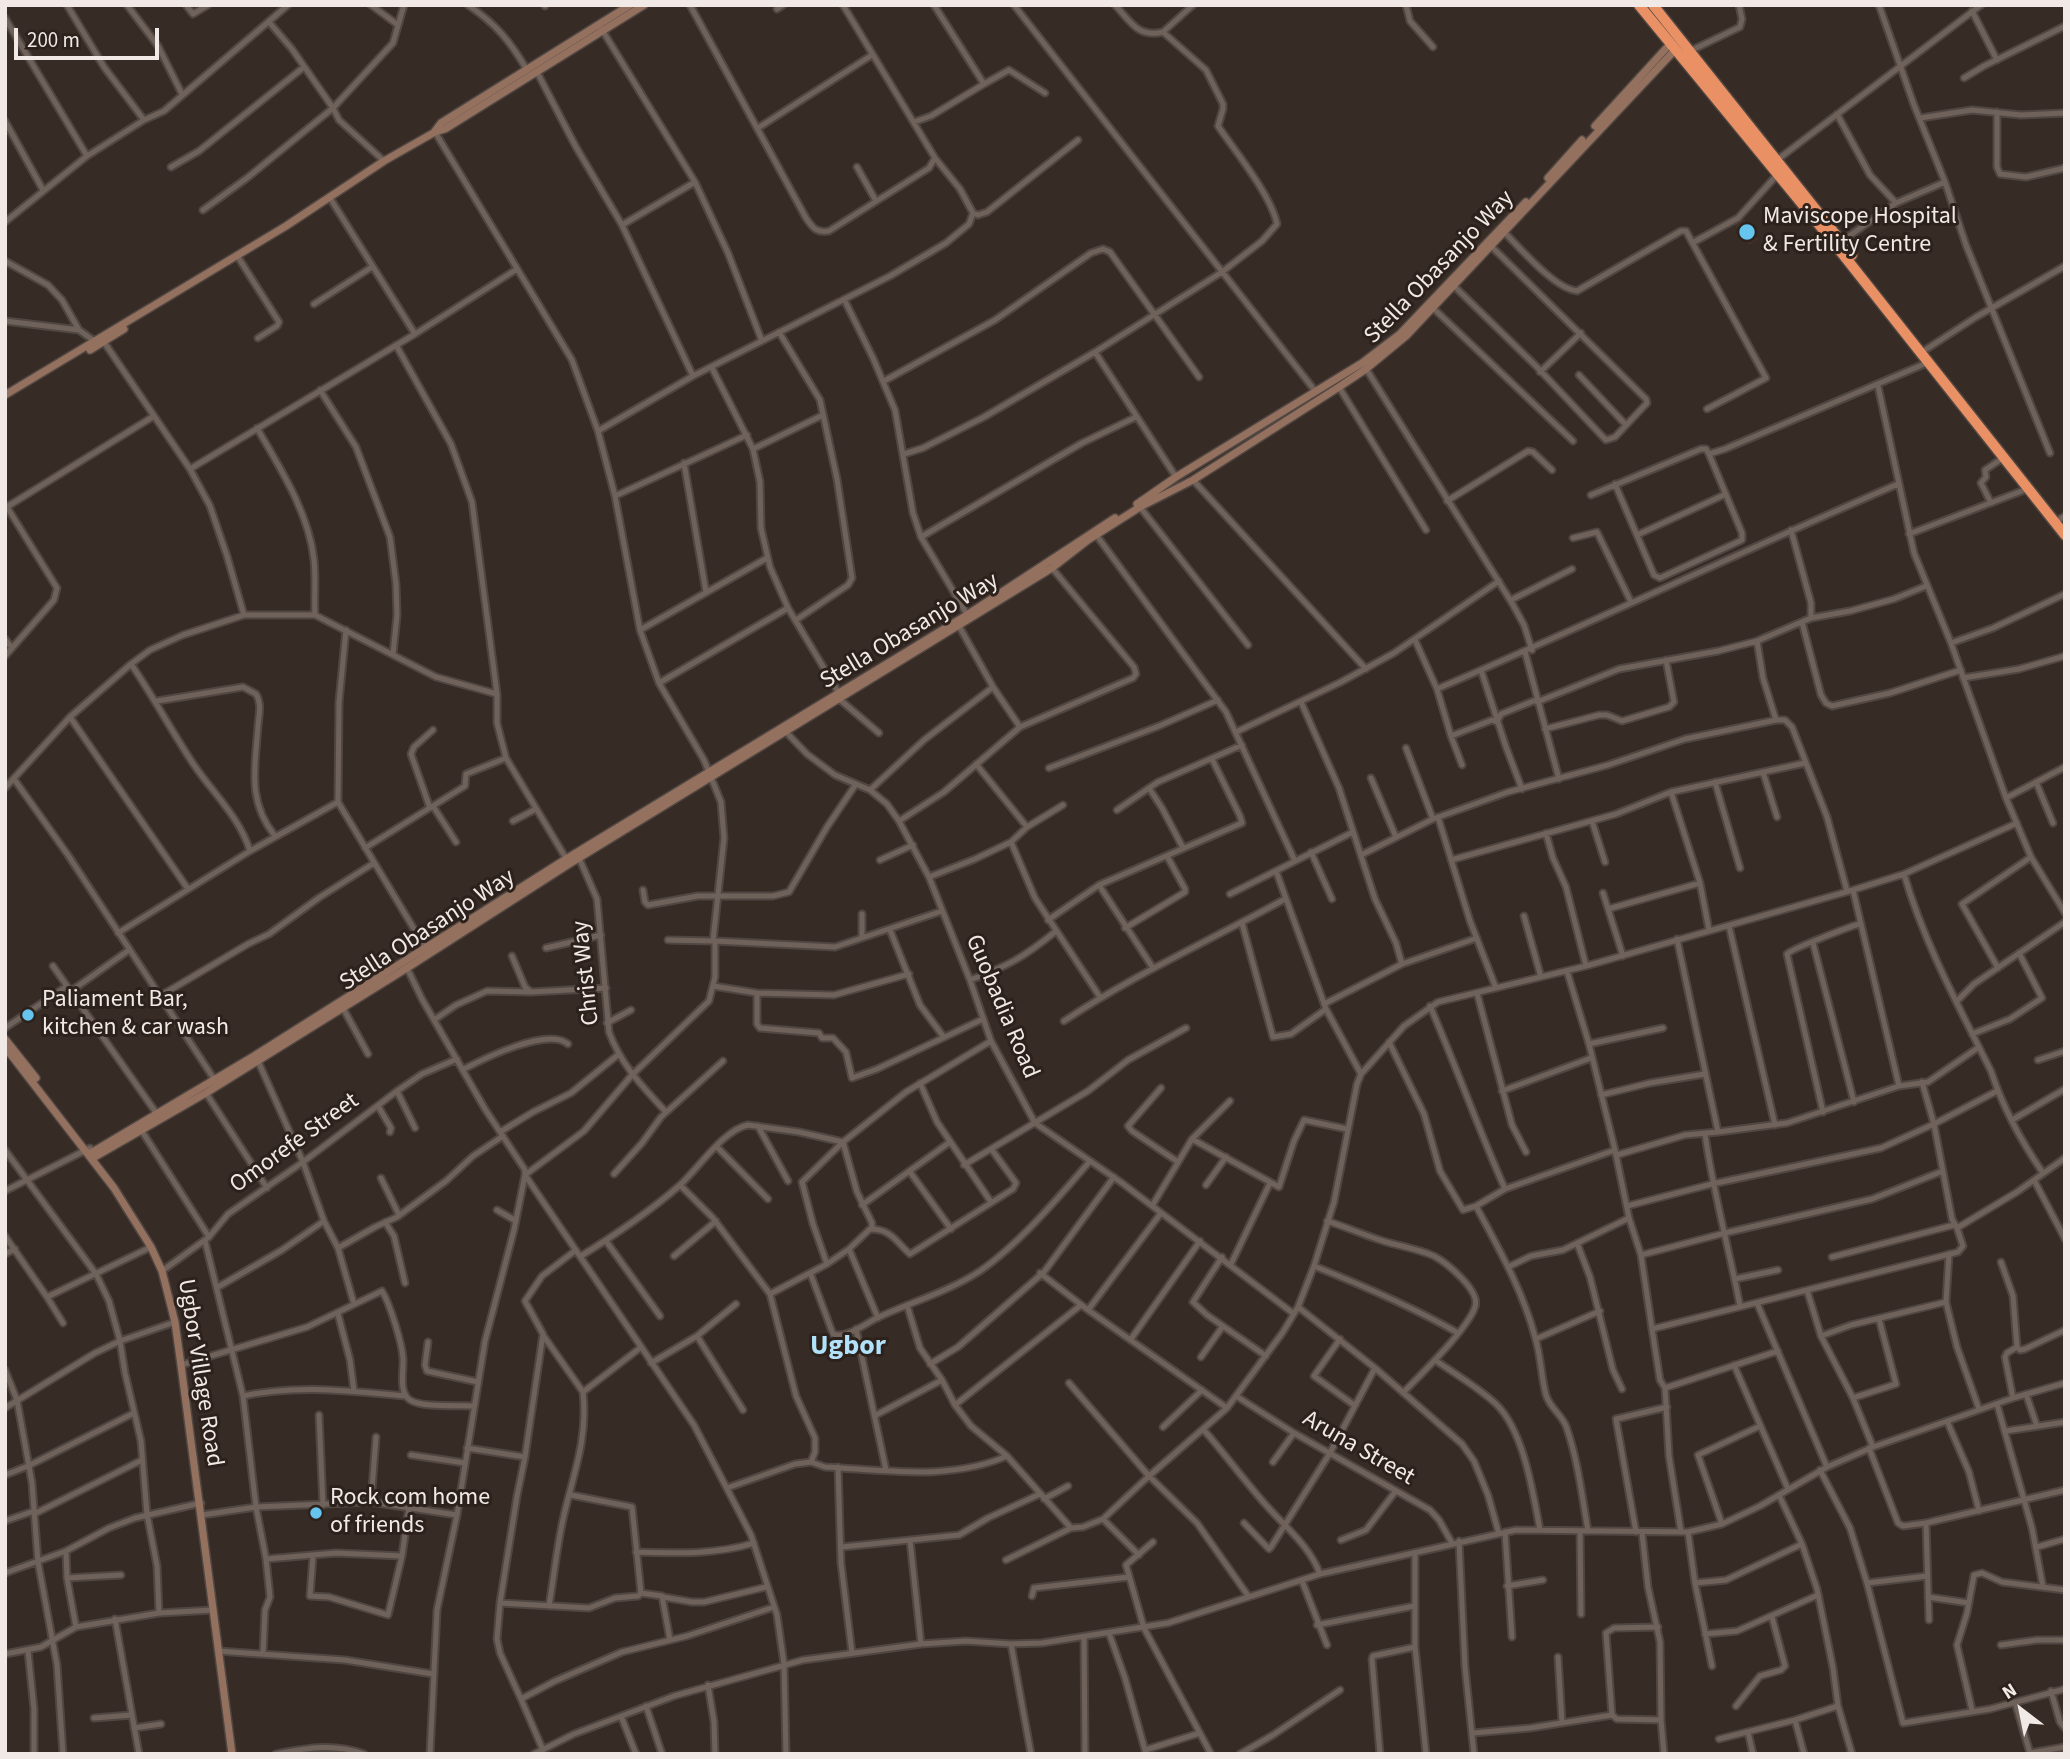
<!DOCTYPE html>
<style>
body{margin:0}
#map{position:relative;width:2070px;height:1759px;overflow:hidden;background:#372b26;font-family:"Source Sans 3",sans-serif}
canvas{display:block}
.frame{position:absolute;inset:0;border:7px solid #f1e9e5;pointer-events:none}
.north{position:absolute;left:1986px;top:1675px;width:70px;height:70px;-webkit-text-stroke:5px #2d211c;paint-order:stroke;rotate:328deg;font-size:19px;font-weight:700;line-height:28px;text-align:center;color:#f1e9e5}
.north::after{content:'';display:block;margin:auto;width:24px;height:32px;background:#f1e9e5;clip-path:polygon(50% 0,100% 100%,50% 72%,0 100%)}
.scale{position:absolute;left:14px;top:28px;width:145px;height:32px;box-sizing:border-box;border:4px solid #f1e9e5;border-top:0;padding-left:9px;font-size:21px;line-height:24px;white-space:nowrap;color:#f1e9e5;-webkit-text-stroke:5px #2d211c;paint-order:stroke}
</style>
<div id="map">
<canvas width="2070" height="1759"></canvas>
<div class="frame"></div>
<div class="north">N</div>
<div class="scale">200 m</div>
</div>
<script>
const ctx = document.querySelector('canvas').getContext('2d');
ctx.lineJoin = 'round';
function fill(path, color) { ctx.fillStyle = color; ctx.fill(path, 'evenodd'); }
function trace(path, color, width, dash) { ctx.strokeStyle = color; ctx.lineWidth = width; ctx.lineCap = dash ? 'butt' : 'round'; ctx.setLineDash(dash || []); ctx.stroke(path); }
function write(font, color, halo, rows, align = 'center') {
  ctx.font = font + ' "Source Sans 3",sans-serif'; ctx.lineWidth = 6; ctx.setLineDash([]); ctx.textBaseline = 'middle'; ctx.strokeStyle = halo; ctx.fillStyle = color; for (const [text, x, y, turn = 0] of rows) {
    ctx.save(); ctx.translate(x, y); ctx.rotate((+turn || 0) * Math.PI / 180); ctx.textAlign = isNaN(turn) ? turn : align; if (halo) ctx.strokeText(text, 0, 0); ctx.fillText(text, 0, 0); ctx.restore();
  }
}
fill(new Path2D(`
 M1744 219 1758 239 1749 245 1735 225Z`), '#423027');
const street = new Path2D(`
 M67 5 104 67 144 120 164 111 288 5
 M127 5 158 46 182 94
 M186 5 193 14 208 5
 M371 5 398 25
 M468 5C496 24 510 41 527 70
 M690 5 806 218C813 228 816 233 829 231L929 168 935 158 843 5
 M1014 5 1316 392
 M1406 5 1410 21 1433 47
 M1879 5 1914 105 1945 182 1966 245 2050 453
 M545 6V5
 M777 9 783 5
 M1972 11 1997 60
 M5 18 87 156
 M601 28 695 182 728 253 762 341
 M1163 32 1193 5
 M1690 51 1740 27 1742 19 1739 5
 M537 72 576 147 622 225 693 376
 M1964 78 1984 66 2065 26
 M984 84 1009 70 1045 93
 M1997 112V167L2000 174 2026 177 2065 168
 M1837 114 1870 175 1896 203
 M1920 118 1972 110 2021 115 2065 113
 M5 121 43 190
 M914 122 931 116 984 84 934 5
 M758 128 872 55
 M1777 160 1981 5
 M384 161 339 120 333 108 393 43 404 5
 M171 167 199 151 304 67
 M857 167 876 201
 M330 198 415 334
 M203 210 247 178 333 108 292 49 269 22
 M973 213 978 215 987 212 1078 140
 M5 222 87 156 144 120
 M622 225 695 182
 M1505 233C1521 249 1555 289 1577 291L1681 231H1686L1766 378 1707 409
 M1842 241 1896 203 1945 182
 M1694 242 1738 218 1777 175
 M238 257 279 322 277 326 258 338
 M5 261 48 285 62 300 79 330 97 343
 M1454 286 1536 366 1602 436 1606 440 1615 437 1647 403 1646 399 1492 247
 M844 299 873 358 895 410 913 513 921 537 968 616
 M314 304 372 267
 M1433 308 1573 441
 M5 321 79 330
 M779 332 820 400 837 479 852 578 848 585 796 620
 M104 342 190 469 415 334 517 269
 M396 345 451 444 472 502 497 694V723L506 758 567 860
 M1095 352 1176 477
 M1922 352 1976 317 2065 266
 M1365 367 1512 603 1524 625 1532 650
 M712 368 753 449 760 482 761 528 770 567 788 608 840 695
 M1540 372 1581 333
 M1579 375 1626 425
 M884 381 995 320 1091 253 1103 249 1110 252 1199 377
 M1878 386 1914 553 1951 643 2006 798 2031 857 2065 913
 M1339 387 1426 530
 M320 390 356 447 390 537 396 584 397 615 393 654
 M257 428C280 468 309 513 314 560 316 578 314 597 315 615
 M598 431 693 376 890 276 946 243 969 224 973 213 960 189 935 158
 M753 449 823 415
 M904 454 923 448 984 417 1095 352 1222 272 1262 241 1277 224C1271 195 1235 151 1218 126L1223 109V104L1206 70 1163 32C1138 38 1131 22 1115 5
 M684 463 706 592
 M190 469 210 506 227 556 244 615
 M1193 480 1366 669
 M1615 484 1654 575 1660 578 1742 540V533L1709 454
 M1591 495 1701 449H1706L1709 454 1725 449 1929 362
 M615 496 747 435
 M1447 501 1528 451 1533 452 1552 470
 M1991 503 1981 483 1986 477 1985 470 2003 458
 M1140 507 1248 645
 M5 508 154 416
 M2060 519 2065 516
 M1791 530 1811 603V618
 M1909 534 2027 489
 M1637 535 1726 494
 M1097 536 1226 712 1295 861
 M921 537 1082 443 1136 417
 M1573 538 1597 532 1631 602
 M1511 600 1572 569
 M1802 622 1821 695 1826 703 1832 706 1890 693 1961 670
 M959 626 993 687 1020 727 1133 678 1136 674 1134 667 1052 568
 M346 630 339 702 338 802 426 949
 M640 630 767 558
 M5 639 12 648
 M1415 640 1437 689 1451 736 1492 720 1497 722 1501 714 1536 700
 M1757 641 1763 678 1776 720H1785L1792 727 1827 817 1847 891
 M1951 643 1993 628 2065 594
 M1525 652 1559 779
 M5 656 54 600 57 588 7 507
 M131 664C153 696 172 732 194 765 213 793 240 818 250 851
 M1481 670 1506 747 1522 789
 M1963 678 2019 669 2065 656
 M659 683 788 608
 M1437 689C1592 623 1744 550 1898 484
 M838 698 879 733
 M157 701 243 687 256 694C262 704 259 714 258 726 255 768 247 801 275 836
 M1301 702 1339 788 1375 899 1396 943 1402 964 1477 938
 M1537 702 1619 669 1718 651 1757 641 1811 618 1850 611 1894 599 1926 586
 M70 717 188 889
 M1545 729 1599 715H1607L1622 721 1669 707 1674 702 1666 660
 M785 731 807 754 835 775 870 790 887 804 899 821 929 877 970 980 991 1041 1035 1123 1122 1183 1294 1314
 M1236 732 1341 682 1394 653 1499 581
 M1451 736 1462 765
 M1406 748 1433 819
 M976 764 1027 827
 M1049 768 1159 726 1218 700
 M1763 772 1777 817
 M1371 778 1396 837
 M14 779 68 855 216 1082
 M1715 782 1740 868
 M2036 782 2053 823
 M5 788 70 717 131 664 150 650 183 635 244 615H315L436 677 497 694
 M870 790 924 740 993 687
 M1671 792 1700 883 1709 930
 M2006 798 2065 767
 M433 806 456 842
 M430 808 411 754 414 747 433 730
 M1117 810 1149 788
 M1438 817 1470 921 1496 988
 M513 821 536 809
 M899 821 944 792 1020 727
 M1592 821 1605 862
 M1546 833 1553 858 1566 887 1586 966
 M1011 842 1035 898 1100 997
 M365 848 465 786 466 774 506 758
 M1183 848 1162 808 1149 788 1158 782 1242 745
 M1311 852 1332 899
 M1361 855 1433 819 1508 792 1608 765 1685 739 1776 720
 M579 858 597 899 609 1032C621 1065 643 1087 666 1112
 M880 860 913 845
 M1451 860 1616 814 1671 792 1805 763
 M1276 871 1326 1009 1361 1074
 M1904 874C1924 943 1959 1007 1991 1071 2003 1108 2021 1141 2043 1173
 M929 877 975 859 1011 842 1027 827 1063 805
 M1099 885 1153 968
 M643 890 645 902 648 905 698 896H773L789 892 827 827 856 784
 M1853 890 1899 1086
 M1603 893 1623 956
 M1230 894 1353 832
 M1608 909 1700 883
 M1524 916 1541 977
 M1048 920 1099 885 1242 823 1240 816 1212 759
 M1242 923 1273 1037 1291 1034 1326 1009
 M1729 926 1775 1125
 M1125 928 1185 892V889L1167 856
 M890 930 920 1005 943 1036
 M118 933 250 851 338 802
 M862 937V914
 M1677 939 1718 1132 1787 1123 1899 1086 1928 1082 1979 1047
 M668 940 713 941
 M715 941 835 947 942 911
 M1813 943 1854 1102
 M546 948 601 935
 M512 956 525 987 531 992
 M53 966 67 986
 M407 968 422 999 485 1109 525 1170V1175L694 1425 751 1535 777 1615 784 1664 786 1754
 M1998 968 1962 904 2031 857
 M1567 971 1589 1044 1615 1150 1629 1218 1641 1255 1652 1329
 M970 980C1008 966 1024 957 1055 932
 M713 986 757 993 834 995 909 974
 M71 991 129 950
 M757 993V1024L760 1028 819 1033 822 1038H833L846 1052 852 1078 877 1069 983 1019
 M1477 993 1512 1125 1526 1152
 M160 996 248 944 269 934 320 897 374 863
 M1957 1001 1974 984 2065 922
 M1324 1004 1402 964
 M1430 1006C1456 1066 1478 1128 1505 1189
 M343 1008 368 1054
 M434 1020 456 1005 487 991 531 992 606 988
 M1064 1021C1135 974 1211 940 1285 899
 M607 1023 631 1010
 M5 1028 67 986 157 1114
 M1972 1034 2010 1019 2042 998 2019 953
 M1389 1042 1424 1114 1440 1171 1463 1210 1476 1206 1505 1189 1615 1150
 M1589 1044 1663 1028
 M2038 1060 2065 1051
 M258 1061 303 1162 324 1221 338 1248 354 1304
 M464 1069C485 1058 548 1027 568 1044
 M1922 1082 1934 1124 1952 1219 1957 1228
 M920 1083 937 1122 991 1202
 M1161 1088 1128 1126 1132 1131 1178 1162
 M397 1091 415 1128
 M1502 1091 1591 1058
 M206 1093 267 1188
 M1601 1095 1650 1083 1705 1074
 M378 1106 391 1128 390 1132
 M1823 1112 1787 954C1791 949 1849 927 1859 924
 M2012 1120 2065 1089
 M758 1126 788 1181
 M140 1128 209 1237
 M500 1132 533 1112 571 1093 619 1054
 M1705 1134C1713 1192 1729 1248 1740 1306
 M1192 1139 1230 1101
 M717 1147 768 1199
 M5 1150 96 1274 109 1301 120 1341 95 1353 5 1408
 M1617 1155 1685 1135 1718 1132
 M964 1165 1088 1091 1128 1060 1186 1028
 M910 1172 951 1229
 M614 1174 642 1143 661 1117 723 1061
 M381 1178 399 1215
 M2034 1180 2065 1239
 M680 1185 713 1218 770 1294 796 1396 815 1438V1452L811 1462
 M1206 1185 1226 1157
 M5 1191 90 1148
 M862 1205 950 1142
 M1152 1206 1192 1139 1279 1187 1294 1141 1304 1120 1347 1129
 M1476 1206C1499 1249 1523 1291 1535 1337 1541 1356 1541 1376 1546 1395 1550 1408 1561 1414 1566 1426 1578 1460 1582 1496 1588 1531
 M1627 1206 1712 1184 1881 1148 1934 1124 1997 1091
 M497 1210 516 1221
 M1327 1221C1346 1227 1364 1235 1383 1241 1399 1246 1418 1249 1434 1256 1447 1263 1481 1291 1475 1307 1468 1329 1420 1375 1403 1393
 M385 1222 394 1236 405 1283
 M872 1228V1223L857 1192 843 1142 906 1092 991 1041
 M5 1236 47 1297 151 1247
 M205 1241 243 1396 256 1507 266 1559 336 1553 402 1556
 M606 1241 660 1316
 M1577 1243 1590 1277 1613 1370 1622 1389
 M338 1248 375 1227 397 1217 446 1181 473 1156 503 1136
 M849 1249 878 1318
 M5 1254 15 1249
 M1641 1255 1725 1233 1872 1199 1943 1171
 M581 1256C615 1235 649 1212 679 1186 699 1168 723 1130 748 1125L799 1132 843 1142
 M674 1256 716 1221
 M1222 1257 1193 1302 1207 1315 1266 1356
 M1832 1257 1954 1225
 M2001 1262 2013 1296 2017 1347 2020 1350 2025 1349 2065 1330
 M827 1264 813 1224 802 1182 843 1142
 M1231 1264 1270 1183
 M1314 1266C1364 1286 1411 1306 1458 1333
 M1508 1267 1531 1256 1563 1250 1629 1218
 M162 1271 209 1237 228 1214 303 1162 397 1091 422 1074 457 1059
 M1040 1273 1088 1310 1227 1408
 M811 1275 833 1334C846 1339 865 1324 877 1318 911 1302 948 1292 980 1271 1019 1244 1059 1197 1090 1161
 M1735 1279 1778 1270
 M218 1287 282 1250 324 1221
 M1807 1290 1821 1336 1853 1398 1873 1447
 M770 1294 827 1264 849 1249 870 1229C892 1229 897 1243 910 1254L1013 1189 1016 1183 992 1150
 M47 1297 63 1323
 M1946 1302 1957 1347 1979 1409
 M1757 1303 1827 1467
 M907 1305 920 1348 942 1380 955 1405 971 1426 1007 1456 1071 1528
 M1088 1310 1161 1213
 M338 1314 350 1360 354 1391
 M856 1329 886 1470
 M543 1335 583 1392
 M697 1336 743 1410
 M1821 1336 1851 1325 1946 1302 1949 1254
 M1131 1339 1200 1241
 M1340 1339 1314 1376 1354 1405
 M1536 1339 1600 1311
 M428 1342 425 1365 427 1371 478 1382
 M1201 1357 1223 1326
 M1435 1360C1455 1374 1478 1387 1496 1404 1524 1431 1533 1493 1540 1530
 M651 1363 697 1336 736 1304
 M930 1364 958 1347 1044 1272 1114 1177
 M181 1365 307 1327 382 1291C390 1304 402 1343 403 1358 404 1370 398 1392 410 1400 423 1408 458 1405 474 1406
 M1734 1365 1788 1489
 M1375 1368 1462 1444 1474 1461 1488 1495 1499 1534
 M5 1370 17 1400 32 1483 38 1562 57 1665 63 1754
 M1665 1388 1778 1351
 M2026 1394 2037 1426
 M243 1396C297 1384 351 1391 406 1396
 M1236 1396 1294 1433 1430 1510 1439 1520 1452 1543
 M1853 1398 1896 1384 1879 1319
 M2013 1398 2005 1357 2007 1353 2017 1347
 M1997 1404 2032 1528 2043 1587
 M955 1405 1081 1305
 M319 1415 323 1505
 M876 1415 942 1380
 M1947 1421 1969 1472 1979 1511
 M1163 1427 1202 1390
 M1203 1429C1224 1453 1244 1480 1266 1505 1285 1527 1310 1546 1320 1574
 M2006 1431 2065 1422
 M467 1448 525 1457
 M1869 1448 1898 1523 1903 1526 1926 1523
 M411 1455 465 1463
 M1273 1462 1294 1433
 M838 1467 841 1563 852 1653
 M1820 1470 1850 1528 1867 1583 1903 1723 1990 1709 2065 1689
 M5 1475 28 1466 134 1413
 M727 1488 795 1464 811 1462 825 1467C885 1470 950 1481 1007 1456
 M1779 1495 1802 1544 1817 1589 1833 1668 1838 1706 1852 1754
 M1044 1499 1068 1486
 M371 1502 376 1437
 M34 1514 142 1460
 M202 1515 256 1507 371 1502 457 1515
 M1103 1519 1139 1555
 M5 1521 34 1511
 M1244 1523 1269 1549 1271 1547 1330 1453 1375 1368 1298 1307
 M1722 1524 1698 1455 1760 1426
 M1580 1531 1581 1614
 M1505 1532 1512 1637
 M1636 1532 1616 1419 1667 1407
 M1681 1532 1669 1456 1665 1388 1660 1380 1652 1329 1958 1252 1963 1246 1957 1228 2017 1192 2065 1158
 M1688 1532 1695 1583 1712 1666
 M1642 1533 1648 1587 1660 1642 1661 1720 1664 1754
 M910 1540 921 1644
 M1341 1540 1366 1530 1395 1492
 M1459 1541 1465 1667 1474 1754
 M1153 1542 1126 1565 1144 1628 1211 1754
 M842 1547 959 1535 988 1518 1040 1494
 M2037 1547 2065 1539
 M66 1551 67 1578 76 1627
 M636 1552C676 1553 715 1555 754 1543
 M1415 1553V1647L1426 1754
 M313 1556 310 1596 329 1597 388 1615 402 1556 409 1507
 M1006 1560 1071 1528 1083 1527 1103 1519 1149 1476 1069 1383
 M5 1573 66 1551 109 1528 135 1518 201 1503
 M67 1578 121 1575
 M1302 1581 1327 1645
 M1695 1583 1726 1580 1802 1544
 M1867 1583 1927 1576
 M1507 1586 1543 1580
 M641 1593 662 1596 670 1640
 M1032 1596 1034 1588 1129 1577
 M663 1597 692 1602H704L766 1587
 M1249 1597 1197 1523 1149 1476 1227 1408 1283 1332 1298 1307 1314 1266 1334 1202 1357 1084 1361 1074 1404 1026 1438 1002 1586 966 1853 890 1904 874 2017 823
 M1928 1597 1969 1603
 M500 1603 589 1608 615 1598 638 1596 641 1593 632 1507 571 1495
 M549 1606C554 1576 557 1545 564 1515 574 1472 588 1438 583 1392L640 1348
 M159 1613 157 1566 147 1514 141 1441 125 1373 120 1341 175 1322
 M115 1619 139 1754
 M1929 1620 1926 1523 2065 1490
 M1317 1625 1414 1606
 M1109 1633 1125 1678 1145 1750 1200 1733
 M1705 1634 1737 1631 1818 1595
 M1084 1637 1085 1754
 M1011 1644 1031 1754
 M2001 1645 2037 1640H2065
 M28 1651 34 1709V1754
 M218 1651 345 1660 433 1674
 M5 1654 41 1647 76 1627 159 1613 213 1610
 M263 1654 265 1610 270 1597 266 1559
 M1558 1657 1562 1722
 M708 1685 714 1722 715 1754
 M2051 1691 2060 1722 2065 1728
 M521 1699 500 1653 497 1639 500 1603 517 1496 525 1457 543 1334 525 1301 542 1276 576 1250
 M2015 1702 2030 1753
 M646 1706 662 1754
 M1736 1706 1760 1676 1781 1670 1785 1666 1772 1617
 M1972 1710 1957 1645 1967 1613 1974 1575 1982 1573 2002 1582 2065 1590
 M1612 1715 1606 1633 1614 1628 1658 1627
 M621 1716 636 1754
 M94 1718 132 1715
 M1795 1720 1804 1754
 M134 1728 161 1724
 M1748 1732 1753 1754
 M1473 1733 1530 1728 1612 1715 1617 1719 1661 1720
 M1719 1739 1795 1720 1838 1706
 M543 1750 521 1699 555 1681 622 1652 687 1636 774 1607
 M2030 1753 2065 1747
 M276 1754C308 1748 334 1743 364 1754
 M430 1754 437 1610 457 1515 485 1341 514 1230 525 1175 584 1131 632 1075 709 1001 715 977V941H713L724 838 721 802 704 760 659 683 640 630 615 496 598 431 572 360 435 132
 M534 1754 574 1734 674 1696 803 1660 921 1644 966 1641 1011 1644 1042 1643 1168 1623 1320 1574 1516 1530 1688 1532 1722 1524 1760 1506 1827 1467 1873 1447 2013 1398 2065 1383
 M1240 1754 1273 1735 1340 1690
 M1380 1754 1372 1659 1373 1656 1415 1647`);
const secondary = new Path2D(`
 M1595 126 1670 44
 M435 131 441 123 630 5
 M1548 178 1582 140
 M90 350 124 329
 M5 395 286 226 384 161 435 132 445 129 644 5
 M1137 504 1176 477 1362 363 1400 334 1526 202
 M5 1039 36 1078
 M5 1047 114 1188 151 1247 162 1271 175 1322 181 1365 232 1754
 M89 1154 254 1056 566 859 967 615 1115 518
 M93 1158 206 1093 407 968 569 864 1052 568 1088 540 1140 507 1193 480 1339 387 1366 369 1406 336 1675 50`);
const highway = new Path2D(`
 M1639 5 1826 233 2065 535
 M1653 5 1852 255`);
trace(street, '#514742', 9);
trace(secondary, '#514742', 10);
trace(highway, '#514742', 13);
trace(street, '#6f625b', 5);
trace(secondary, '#94705e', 7);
trace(highway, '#e99064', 10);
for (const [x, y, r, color] of [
 [1747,232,9,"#65c5ee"],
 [28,1015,7,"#65c5ee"],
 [316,1513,7,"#65c5ee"]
]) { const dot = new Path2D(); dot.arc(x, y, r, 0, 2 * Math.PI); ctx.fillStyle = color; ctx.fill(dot); trace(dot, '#2d211c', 2.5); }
write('24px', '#f1e9e5', '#2d211c', [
 ["Maviscope Hospital",1763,218],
 ["& Fertility Centre",1763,246],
 ["Paliament Bar,",42,1001],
 ["kitchen & car wash",42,1029],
 ["Rock com home",330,1499],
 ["of friends",330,1527]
], 'left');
write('24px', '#f1e9e5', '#2d211c', [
 ["Stella Obasanjo Way",1440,268,-46],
 ["Stella Obasanjo Way",910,632,-31],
 ["Stella Obasanjo Way",428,931,-33],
 ["Christ Way",587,973,-96],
 ["Guobadia Road",1001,1007,67],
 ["Omorefe Street",295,1144,-36],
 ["Ugbor Village Road",199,1373,81],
 ["Aruna Street",1358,1449,30]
]);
write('bold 28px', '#b1e2f9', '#2d211c', [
 ["Ugbor",848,1348]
]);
</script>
